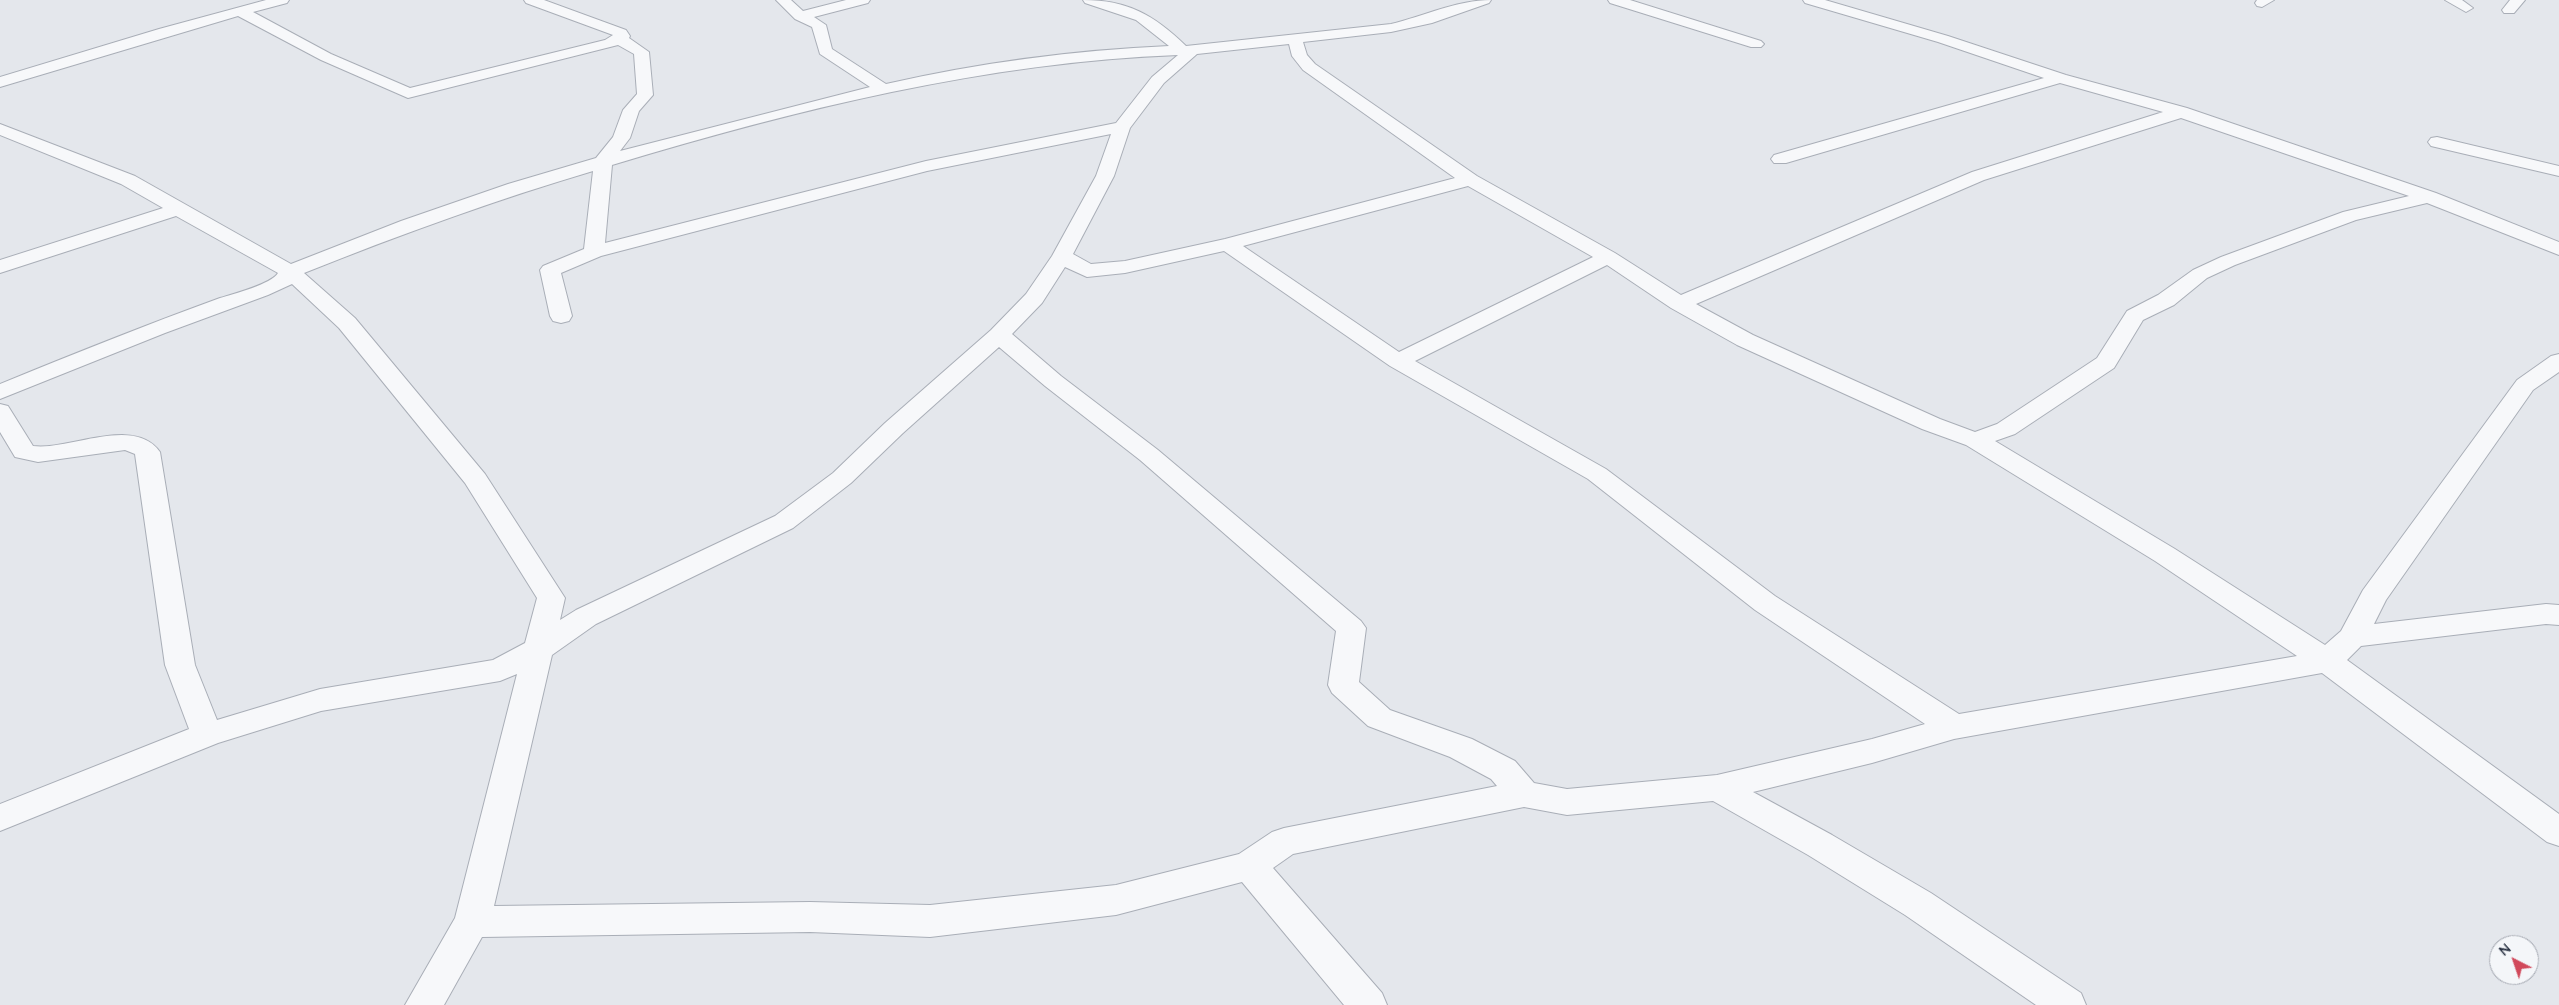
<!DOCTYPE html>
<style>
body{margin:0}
#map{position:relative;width:2559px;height:1005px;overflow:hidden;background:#e4e7ec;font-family:Quicksand,sans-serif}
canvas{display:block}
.north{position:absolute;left:2489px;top:935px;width:50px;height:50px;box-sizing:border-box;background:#f4f6f9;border:1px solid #a4a8b1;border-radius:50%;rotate:319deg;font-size:14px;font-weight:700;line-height:20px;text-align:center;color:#2b3445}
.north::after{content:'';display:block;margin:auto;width:18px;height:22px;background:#d1495b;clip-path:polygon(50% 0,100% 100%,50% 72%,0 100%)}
</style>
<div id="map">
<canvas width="2559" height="1005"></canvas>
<div class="north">N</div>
</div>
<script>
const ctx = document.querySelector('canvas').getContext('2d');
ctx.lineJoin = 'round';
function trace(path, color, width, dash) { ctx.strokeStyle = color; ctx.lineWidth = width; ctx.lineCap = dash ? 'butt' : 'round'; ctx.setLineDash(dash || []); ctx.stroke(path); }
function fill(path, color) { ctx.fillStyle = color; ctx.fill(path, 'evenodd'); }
const street = new Path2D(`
 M266 0H289L287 3 253 12 331 54 410 88 605 40 613 35 526 3 524 0H544L626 30 630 36 629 38 649 52 653 95 639 111 630 138 620 151 870 87 820 54 812 27 795 19 776 0H791L803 11 846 0H870L868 3 814 17 826 25 832 49 886 84C978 63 1075 50 1169 46L1136 20 1085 3 1083 0C1128 0 1154 15 1186 46L1391 24C1424 16 1457 0 1491 0L1489 3 1432 23 1391 32 1303 42 1307 55 1315 64 1477 176 1615 253 1681 295 1972 172 2163 112 2060 83 1786 163H1774L1771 159 1774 155 2044 78 1938 42 1805 3 1803 0H1825L1948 36 2066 75 2187 108 2436 193 2559 242V255L2427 203 2356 220 2235 265 2207 278 2174 305 2143 320 2114 368 2015 434 1995 441 2175 549 2325 645 2341 631 2363 590 2517 380 2551 356 2559 354V372L2533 390 2386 600 2374 624 2546 604 2559 605V625L2546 624 2361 646 2347 660 2559 814V846L2547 842 2322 673 1954 739 1872 763 1753 792 1832 835 1931 893 2081 993 2086 1005H2036L1905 915 1808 855 1713 801 1567 815 1524 807 1293 854 1273 868 1382 993 1387 1005H1344L1242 882 1116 915 930 937 810 932 482 937 444 1005H405L455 918 517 674 500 681 321 711 218 743 0 831V804L189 729 165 665 135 454 125 450 38 462 15 457 0 432V404L8 406 33 446C69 451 134 415 160 452L195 665 217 720 320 689 493 660 525 643 537 598 465 483 339 328 292 284 268 295 165 333 0 399V384C73 354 146 325 220 298 233 294 272 284 278 273L176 216 0 273V260L163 208 121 184 0 135V124L135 176 291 264 401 221 508 184 596 158 613 137 623 110 637 94 634 54 618 45 408 98 321 60 238 16 0 87V77L159 29ZM1289 44 1292 56 1303 70 1455 178 1225 239 1125 261 1091 264 1073 254 1114 176 1130 128 1164 83 1197 54ZM1178 55 1152 77 1116 123 926 161 605 243 612 165C794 110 987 62 1178 55ZM2181 118 2409 196 2343 212 2221 257 2193 270 2158 295 2127 311 2097 358 1997 424 1975 432 1940 419 1753 335 1696 304 1984 180ZM1111 134 1096 176 1052 256 1026 294 991 330 885 423 833 473 775 516 576 610 560 620 565 598 485 474 355 318 304 273C399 235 495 200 593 171L584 249 543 266 540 270 550 316 553 321 561 323 569 321 572 316 561 273 601 256 927 171ZM1468 186 1593 257 1399 352 1243 246ZM1224 251 1390 366 1588 479 1755 610 1925 724 1872 739 1717 775 1567 789 1534 783 1515 761 1472 739 1390 710 1359 682 1366 628 1361 621 1158 450 1061 376 1012 334 1042 303 1065 267 1087 277 1125 273ZM1607 265 1671 308 1737 345 1922 429 1966 445 2155 561 2297 656 1959 714 1775 596 1606 469 1415 361ZM999 347 1045 386 1140 460 1336 631 1328 685 1332 693 1368 726 1450 757 1491 779 1497 786 1284 828 1272 832 1239 854 1116 885 930 905 810 902 494 906 552 655 596 624 793 528 851 483 903 433Z
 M1608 0H1630L1761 41 1764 44 1761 47H1751L1610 3Z
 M2257 0H2274L2262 7 2257 6 2255 3Z
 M2445 0H2462L2473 8 2466 12Z
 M2510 0H2525L2514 13H2504L2502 10Z
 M2437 137 2559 166V176L2431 146 2428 142 2431 138Z`);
trace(street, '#a9aeb7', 2);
fill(street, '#f7f8fa');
</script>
